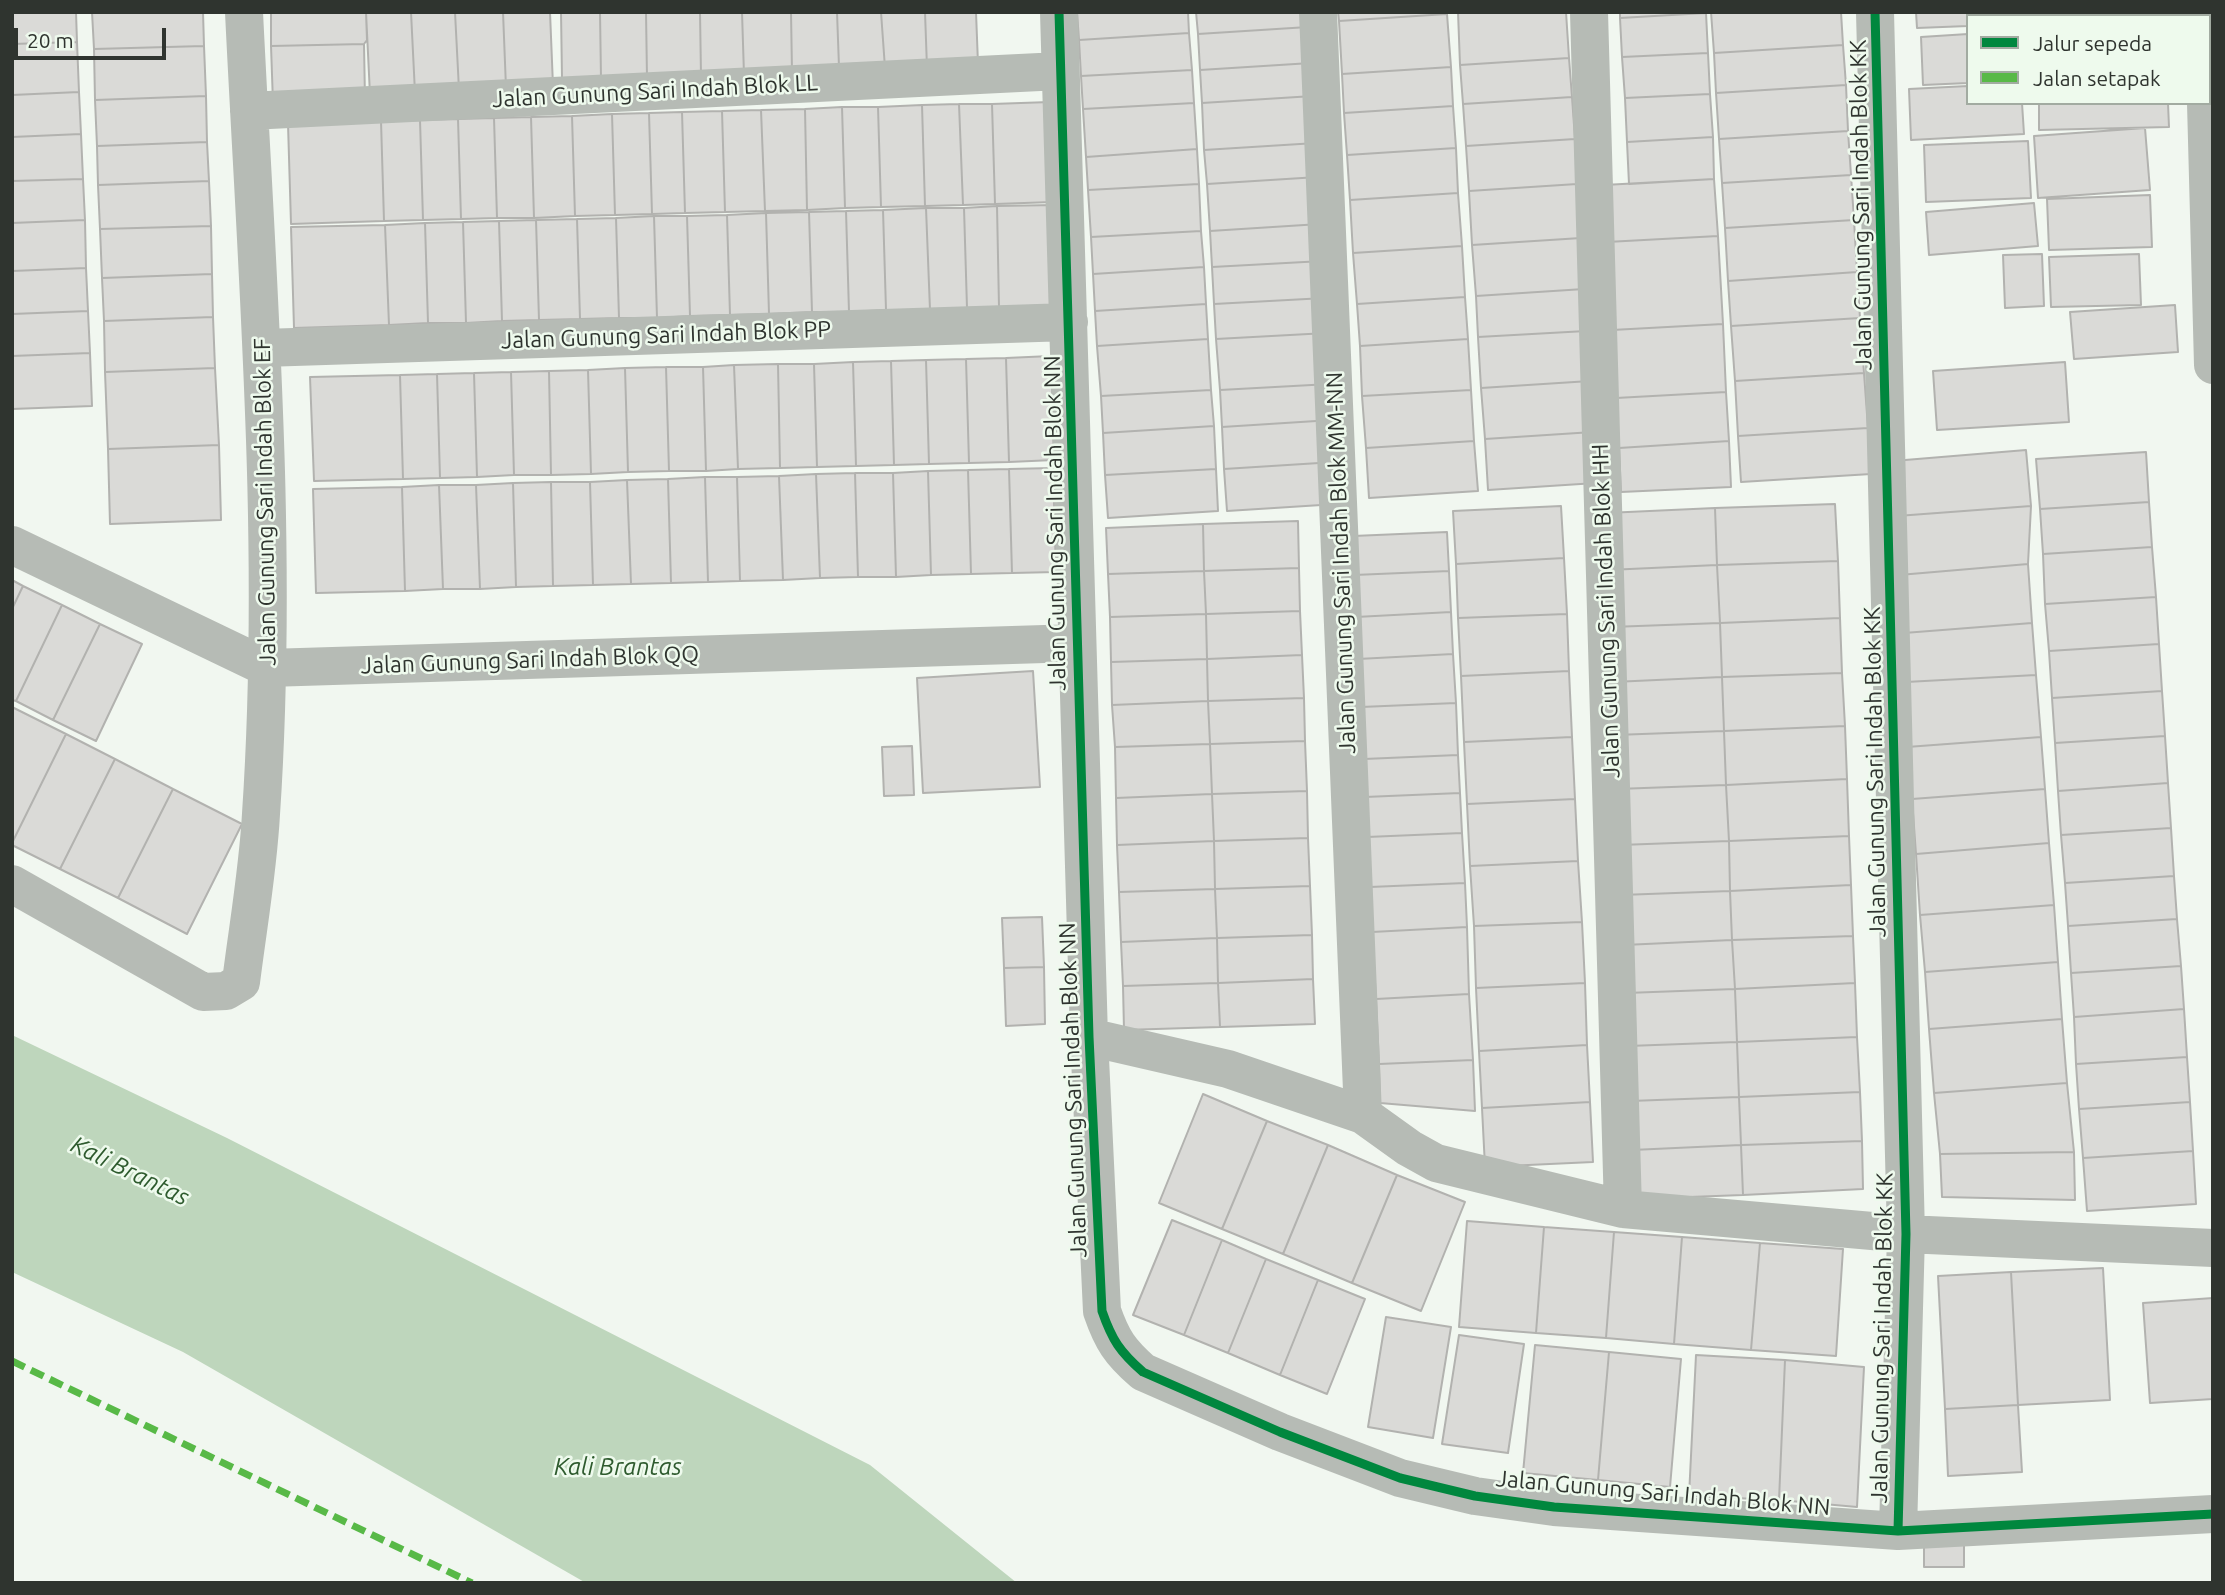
<!DOCTYPE html>
<style>
body{margin:0}
#map{position:relative;width:2225px;height:1595px;overflow:hidden;background:#f1f7f0;font-family:Ubuntu,sans-serif}
canvas{display:block}
.frame{position:absolute;inset:0;border:14px solid #2f342f;pointer-events:none}
.legend{position:absolute;left:1966px;top:14px;width:245px;height:91px;box-sizing:border-box;background:#eefaed;border:2px solid #a2aba1;margin:0;padding:9px 12px;list-style:none;font-size:21px;color:#2f342f}
.legend li{display:flex;align-items:center;gap:14px;height:35px}
.legend b{width:35px;border:2px solid #a2aba1}
.scale{position:absolute;left:14px;top:28px;width:152px;height:32px;box-sizing:border-box;border:4px solid #2f342f;border-top:0;padding-left:9px;font-size:21px;line-height:24px;white-space:nowrap;color:#2f342f;-webkit-text-stroke:5px #eefaed;paint-order:stroke}
</style>
<div id="map">
<canvas width="2225" height="1595"></canvas>
<div class="frame"></div>
<ul class="legend">
<li><b style="height:9px;background:#00873e"></b>Jalur sepeda</li>
<li><b style="height:9px;background:#58b947"></b>Jalan setapak</li>
</ul>
<div class="scale">20 m</div>
</div>
<script>
const ctx = document.querySelector('canvas').getContext('2d');
ctx.lineJoin = 'round';
function fill(path, color) { ctx.fillStyle = color; ctx.fill(path, 'evenodd'); }
function trace(path, color, width, dash) { ctx.strokeStyle = color; ctx.lineWidth = width; ctx.lineCap = dash ? 'butt' : 'round'; ctx.setLineDash(dash || []); ctx.stroke(path); }
function write(font, color, halo, rows, align = 'center') {
  ctx.font = font + ' Ubuntu,sans-serif'; ctx.lineWidth = 5; ctx.setLineDash([]); ctx.textBaseline = 'middle'; ctx.strokeStyle = halo; ctx.fillStyle = color; for (const [text, x, y, turn = 0] of rows) {
    ctx.save(); ctx.translate(x, y); ctx.rotate((+turn || 0) * Math.PI / 180); ctx.textAlign = isNaN(turn) ? turn : align; if (halo) ctx.strokeText(text, 0, 0); ctx.fillText(text, 0, 0); ctx.restore();
  }
}
fill(new Path2D(`
 M12 1035 227 1138 870 1465 1017 1583H586L183 1352 12 1272Z`), '#bed6bc');
const building = new Path2D(`
 M12 12H76L77 42 12 44Z
 M92 12H203L204 46 94 49Z
 M271 12H366L367 40 364 44 271 46Z
 M366 12H411L415 93 370 95Z
 M411 12H455L459 90 415 93Z
 M455 12H503L506 88 459 90Z
 M503 12H550L553 86 506 88Z
 M561 12H600L601 79H562Z
 M600 12H646L647 78 601 79Z
 M646 12H700L701 76 647 78Z
 M700 12H742L744 75 701 76Z
 M742 12H791L792 72 744 75Z
 M791 12H837L839 67 792 72Z
 M837 12H881L885 68 839 67Z
 M881 12H925L927 68H885Z
 M925 12H976L978 64 927 68Z
 M1077 12H1188L1189 33 1079 40Z
 M1196 12H1307L1308 27 1198 34Z
 M1338 12H1447V14L1339 21Z
 M1458 12H1566L1569 58 1460 65Z
 M1620 12H1706V13L1620 18Z
 M1711 12H1841L1843 45 1714 53Z
 M1916 12H2027V16H1968V26L1917 28Z
 M2037 12H2143V16H2037Z
 M1706 13 1708 53 1622 57 1620 18Z
 M1447 14 1451 67 1342 74 1339 21Z
 M1308 27 1311 63 1200 70 1198 34Z
 M1189 33 1192 70 1081 76 1079 40Z
 M1968 34V83L1923 85 1921 37Z
 M77 42 79 92 12 95V44Z
 M364 44 365 100 273 103 271 46Z
 M1843 45 1846 85 1716 93 1714 53Z
 M204 46 206 96 95 100 94 49Z
 M1708 53 1710 94 1625 98 1622 57Z
 M1569 58 1572 97 1463 104 1460 65Z
 M1311 63 1313 96 1202 103 1200 70Z
 M1451 67 1453 106 1344 113 1342 74Z
 M1192 70 1194 103 1083 109 1081 76Z
 M1846 85 1848 131 1719 139 1716 93Z
 M1968 86V103H2022L2024 134 1911 140 1909 89Z
 M79 92 81 134 12 137V95Z
 M1710 94 1713 137 1627 142 1625 98Z
 M206 96 207 142 97 146 95 100Z
 M1313 96 1316 143 1204 150 1202 103Z
 M1572 97 1575 139 1466 146 1463 104Z
 M1050 102 1053 202 995 204 992 104Z
 M1194 103 1197 149 1086 157 1083 109Z
 M2039 103H2168L2169 127 2039 130Z
 M959 104H992L995 204 963 205Z
 M959 104 963 205 925 206 922 105Z
 M922 105 925 206 881 207 878 107Z
 M1453 106 1456 148 1347 155 1344 113Z
 M842 107H878L881 207 845 208Z
 M842 107 845 208 807 210 805 109Z
 M805 109 807 210 765 211 761 110Z
 M761 110 765 211 725 212 722 111Z
 M722 111 725 212 685 213 682 112Z
 M682 112 685 213 652 214 649 113Z
 M649 113 652 214 615 215 612 114Z
 M612 114 615 215 575 216 572 116Z
 M572 116 575 216 534 218 531 117Z
 M531 117 534 218H497L494 118Z
 M494 118 497 218 461 219 458 119Z
 M458 119 461 219 423 220 420 120Z
 M420 120 423 220 384 221 381 121Z
 M381 121 384 221 291 224 288 124Z
 M2145 128 2150 190 2038 198 2034 136Z
 M1848 131 1851 175 1722 183 1719 139Z
 M81 134 83 179 12 181V137Z
 M1713 137 1714 179 1629 184 1627 142Z
 M1575 139 1577 184 1469 191 1466 146Z
 M2028 141 2031 198 1926 202 1924 145Z
 M207 142 209 181 98 185 97 146Z
 M1316 143 1318 177 1207 184 1204 150Z
 M1456 148 1458 193 1350 200 1347 155Z
 M1197 149 1199 184 1088 190 1086 157Z
 M1851 175 1854 220 1725 228 1722 183Z
 M1318 177 1320 224 1210 231 1207 184Z
 M83 179 85 220 12 223V181Z
 M1714 179 1718 236 1607 242 1604 185Z
 M209 181 211 226 100 229 98 185Z
 M1199 184 1201 231 1091 237 1088 190Z
 M1577 184 1581 238 1472 245 1469 191Z
 M1458 193 1462 246 1353 253 1350 200Z
 M2150 195 2152 247 2049 250 2047 199Z
 M2034 203 2038 246 1929 255 1926 212Z
 M1055 205 1058 305 999 307 997 206Z
 M997 206 999 307 967 308 964 208Z
 M926 208H964L967 308 930 310Z
 M926 208 930 310H886L883 210Z
 M883 210 886 310 849 312 846 211Z
 M846 211 849 312H812L809 212Z
 M809 212 812 312 769 314 766 213Z
 M766 213 769 314 730 315 727 215Z
 M727 215 730 315 690 316 687 216Z
 M654 216H687L690 316 657 318Z
 M654 216 657 318H619L616 218Z
 M616 218 619 318 580 319 577 219Z
 M577 219 580 319 539 320 536 220Z
 M85 220 86 268 12 271V223Z
 M536 220 539 320 502 321 499 221Z
 M1854 220 1857 272 1728 281 1725 228Z
 M499 221 502 321 466 323 463 222Z
 M463 222 466 323H428L425 223Z
 M425 223 428 323 389 325 385 225Z
 M1320 224 1323 261 1212 267 1210 231Z
 M385 225 389 325 294 328 291 227Z
 M211 226 212 274 102 278 100 229Z
 M1201 231 1204 267 1093 274 1091 237Z
 M1718 236 1723 324 1612 330 1607 242Z
 M1581 238 1584 289 1476 296 1472 245Z
 M1462 246 1465 297 1357 304 1353 253Z
 M2042 254 2044 306 2005 308 2003 255Z
 M2139 254 2141 305 2051 307 2049 257Z
 M1323 261 1325 298 1214 304 1212 267Z
 M1204 267 1206 304 1095 311 1093 274Z
 M86 268 88 311 12 314V271Z
 M1857 272 1860 318 1731 326 1728 281Z
 M212 274 213 317 104 321 102 278Z
 M1584 289 1586 331 1478 337 1476 296Z
 M1465 297 1468 339 1360 346 1357 304Z
 M1325 298 1327 333 1216 339 1214 304Z
 M1206 304 1208 339 1097 346 1095 311Z
 M2175 305 2178 352 2074 359 2070 312Z
 M88 311 90 353 12 356V314Z
 M213 317 215 368 105 372 104 321Z
 M1860 318 1864 373 1735 381 1731 326Z
 M1723 324 1726 392 1616 398 1612 330Z
 M1586 331 1590 381 1481 388 1478 337Z
 M1327 333 1330 384 1220 390 1216 339Z
 M1208 339 1211 390 1101 396 1097 346Z
 M1468 339 1471 390 1362 396 1360 346Z
 M90 353 92 406 12 409V356Z
 M1051 356 1054 460 1009 462 1006 358Z
 M1006 358 1009 462 969 463 966 359Z
 M966 359 969 463 929 464 926 360Z
 M926 360 929 464 894 465 891 361Z
 M891 361 894 465 856 466 853 362Z
 M853 362 856 466 817 467 814 364Z
 M2065 362 2069 422 1937 430 1933 371Z
 M778 364 780 468 738 469 734 365Z
 M778 364H814L817 467 780 468Z
 M734 365 738 469 706 471 703 367Z
 M666 367 669 471 628 472 625 368Z
 M666 367H703L706 471H669Z
 M215 368 219 445 108 449 105 372Z
 M625 368 628 472 591 474 588 370Z
 M588 370 591 474 551 475 549 371Z
 M549 371 551 475H514L511 372Z
 M511 372 514 475 477 477 474 373Z
 M474 373 477 477 440 478 437 374Z
 M1864 373 1868 428 1738 436 1735 381Z
 M437 374 440 478 403 479 400 375Z
 M400 375 403 479 314 481 310 377Z
 M1590 381 1593 432 1485 439 1481 388Z
 M1330 384 1332 420 1222 427 1220 390Z
 M1211 390 1214 426 1103 433 1101 396Z
 M1471 390 1474 441 1366 448 1362 396Z
 M1726 392 1729 441 1619 448 1616 398Z
 M1332 420 1335 462 1224 469 1222 427Z
 M1214 426 1216 469 1105 475 1103 433Z
 M1868 428 1871 474 1741 482 1738 436Z
 M1593 432 1596 483 1488 490 1485 439Z
 M1474 441 1478 491 1369 498 1366 448Z
 M1729 441 1731 487 1621 492 1619 448Z
 M219 445 221 520 110 524 108 449Z
 M2026 450 2031 506 1897 516 1893 461Z
 M2146 452 2149 502 2040 509 2036 459Z
 M1335 462 1337 504 1227 511 1224 469Z
 M1053 468 1056 572 1012 573 1009 469Z
 M1009 469 1012 573 971 574 968 470Z
 M1216 469 1218 511 1108 518 1105 475Z
 M968 470 971 574 931 575 928 471Z
 M928 471 931 575 896 577 893 473Z
 M855 473 858 577 820 578 816 474Z
 M855 473H893L896 577H858Z
 M816 474 820 578 783 580 779 476Z
 M779 476 783 580 740 581 737 477Z
 M705 477 708 582 671 583 668 479Z
 M705 477H737L740 581 708 582Z
 M668 479 671 583 631 584 627 480Z
 M627 480 631 584 593 585 590 482Z
 M551 482 553 586 516 587 513 483Z
 M551 482H590L593 585 553 586Z
 M513 483 516 587 480 589 476 485Z
 M439 485 443 589 405 591 402 487Z
 M439 485H476L480 589H443Z
 M402 487 405 591 316 593 313 489Z
 M2149 502 2152 547 2043 554 2040 509Z
 M1835 504 1838 561 1717 565 1715 508Z
 M1561 506 1564 558 1456 564 1453 511Z
 M2031 506 2028 564 1899 575 1897 516Z
 M1715 508 1717 565 1608 570 1606 513Z
 M1298 521 1299 568 1204 571 1203 524Z
 M1203 524 1204 571 1108 574 1106 528Z
 M1447 532 1449 571 1354 575 1353 536Z
 M2152 547 2156 597 2045 604 2043 554Z
 M1564 558 1567 614 1458 618 1456 564Z
 M1838 561 1840 618 1720 623 1717 565Z
 M2028 564 2032 623 1904 633 1899 575Z
 M1717 565 1720 623 1611 627 1608 570Z
 M1299 568 1300 611 1206 614 1204 571Z
 M1204 571 1206 614 1110 617 1108 574Z
 M1449 571 1451 612 1356 617 1354 575Z
 M12 580 23 586 12 609Z
 M23 586 62 605 16 701 12 700V609Z
 M2156 597 2159 644 2049 651 2045 604Z
 M62 605 100 624 53 720 16 701Z
 M1300 611 1302 655 1207 659 1206 614Z
 M1451 612 1453 654 1358 659 1356 617Z
 M1206 614 1207 659 1111 662 1110 617Z
 M1567 614 1569 671 1461 676 1458 618Z
 M1840 618 1842 673 1722 677 1720 623Z
 M1720 623 1722 677 1613 682 1611 627Z
 M2032 623 2036 675 1906 682 1904 633Z
 M100 624 142 644 96 741 53 720Z
 M2159 644 2162 691 2052 698 2049 651Z
 M1453 654 1456 703 1361 707 1358 659Z
 M1302 655 1304 698 1208 701 1207 659Z
 M1207 659 1208 701 1112 705 1111 662Z
 M1033 671 1040 787 923 793 917 678Z
 M1569 671 1572 737 1464 742 1461 676Z
 M1842 673 1845 726 1724 731 1722 677Z
 M2036 675 2041 737 1907 747 1906 682Z
 M1722 677 1724 731 1615 735 1613 682Z
 M2162 691 2165 736 2055 743 2052 698Z
 M1304 698 1305 741 1210 744 1208 701Z
 M1208 701 1210 744 1115 747 1112 705Z
 M1456 703 1458 755 1364 759 1361 707Z
 M12 707 66 734 12 843Z
 M1845 726 1847 779 1726 785 1724 731Z
 M1724 731 1726 785 1617 789 1615 735Z
 M66 734 115 759 60 869 12 845V843Z
 M2165 736 2168 783 2058 791 2055 743Z
 M1572 737 1575 799 1467 804 1464 742Z
 M2041 737 2045 789 1912 799 1907 747Z
 M1305 741 1307 791 1212 794 1210 744Z
 M1210 744 1212 794 1116 798 1115 747Z
 M912 746 914 795 884 796 882 747Z
 M1458 755 1460 793 1365 797 1364 759Z
 M115 759 173 789 118 898 60 869Z
 M1847 779 1849 836 1729 841 1726 785Z
 M2168 783 2171 828 2061 835 2058 791Z
 M1726 785 1729 841 1620 845 1617 789Z
 M173 789 242 824 187 934 118 898Z
 M2045 789 2049 843 1916 854 1912 799Z
 M1307 791 1308 838 1214 841 1212 794Z
 M1460 793 1462 833 1367 837 1365 797Z
 M1212 794 1214 841 1117 845 1116 798Z
 M1575 799 1578 861 1470 866 1467 804Z
 M2171 828 2174 876 2065 883 2061 835Z
 M1462 833 1465 883 1370 887 1367 837Z
 M1849 836 1851 885 1730 891 1729 841Z
 M1308 838 1310 886 1215 889 1214 841Z
 M1214 841 1215 889 1119 892 1117 845Z
 M1729 841 1730 891 1621 895 1620 845Z
 M2049 843 2054 905 1920 915 1916 854Z
 M1578 861 1582 922 1474 926 1470 866Z
 M2174 876 2177 919 2068 926 2065 883Z
 M1465 883 1467 927 1372 932 1370 887Z
 M1851 885 1853 936 1732 940 1730 891Z
 M1310 886 1312 935 1217 938 1215 889Z
 M1215 889 1217 938 1121 942 1119 892Z
 M1730 891 1732 940 1624 945 1621 895Z
 M2054 905 2058 962 1925 972 1920 915Z
 M1042 917 1044 967 1004 968 1002 918Z
 M2177 919 2181 966 2071 973 2068 926Z
 M1582 922 1585 983 1476 988 1474 926Z
 M1467 927 1469 994 1376 999 1372 932Z
 M1312 935 1313 979 1218 983 1217 938Z
 M1853 936 1855 983 1735 989 1732 940Z
 M1217 938 1218 983 1123 986 1121 942Z
 M1732 940 1735 989 1626 993 1624 945Z
 M2058 962 2062 1019 1929 1029 1925 972Z
 M2181 966 2184 1009 2074 1017 2071 973Z
 M1044 967 1045 1024 1006 1026 1004 968Z
 M1313 979 1315 1024 1220 1027 1218 983Z
 M1218 983 1220 1027 1124 1030 1123 986Z
 M1585 983 1587 1045 1479 1051 1476 988Z
 M1855 983 1857 1037 1737 1042 1735 989Z
 M1735 989 1737 1042 1628 1046 1626 993Z
 M1469 994 1473 1060 1379 1064 1376 999Z
 M2184 1009 2187 1057 2076 1064 2074 1017Z
 M2062 1019 2067 1083 1934 1093 1929 1029Z
 M1857 1037 1860 1092 1739 1097 1737 1042Z
 M1737 1042 1739 1097 1630 1101 1628 1046Z
 M1587 1045 1590 1102 1482 1108 1479 1051Z
 M2187 1057 2190 1102 2079 1109 2076 1064Z
 M1473 1060 1475 1111 1380 1103 1379 1064Z
 M2067 1083 2074 1152 1940 1154 1934 1093Z
 M1860 1092 1862 1141 1741 1145 1739 1097Z
 M1203 1094 1267 1121 1222 1229 1159 1203Z
 M1739 1097 1741 1145 1632 1150 1630 1101Z
 M1590 1102 1593 1162 1485 1167 1482 1108Z
 M2190 1102 2193 1151 2083 1158 2079 1109Z
 M1267 1121 1328 1145 1283 1254 1222 1229Z
 M1862 1141 1863 1189 1743 1195 1741 1145Z
 M1328 1145 1397 1175 1352 1283 1283 1254Z
 M1741 1145 1743 1195 1635 1199 1632 1150Z
 M2193 1151 2196 1204 2087 1211 2083 1158Z
 M2074 1152 2075 1200 1942 1197 1940 1154Z
 M1397 1175 1465 1202 1421 1311 1352 1283Z
 M1172 1220 1222 1240 1184 1335 1133 1315Z
 M1467 1221 1544 1227 1536 1333 1459 1327Z
 M1544 1227 1614 1232 1606 1338 1536 1333Z
 M1614 1232 1682 1237 1674 1344 1606 1338Z
 M1682 1237 1760 1243 1751 1350 1674 1344Z
 M1222 1240 1266 1259 1228 1353 1184 1335Z
 M1760 1243 1843 1249 1836 1356 1751 1350Z
 M1266 1259 1318 1280 1280 1375 1228 1353Z
 M2103 1268 2110 1400 2018 1405 2011 1272Z
 M2011 1272 2018 1405 1945 1409 1938 1276Z
 M1318 1280 1365 1299 1327 1394 1280 1375Z
 M2213 1298V1399L2150 1403 2143 1303Z
 M1386 1317 1451 1327 1433 1438 1368 1427Z
 M1459 1335 1524 1344 1508 1453 1442 1444Z
 M1535 1345 1609 1352 1598 1480 1523 1473Z
 M1609 1352 1681 1359 1670 1487 1598 1480Z
 M1696 1355 1785 1360 1779 1500 1689 1496Z
 M1785 1360 1864 1367 1857 1507 1779 1500Z
 M2018 1405 2022 1472 1948 1476 1945 1409Z
 M1924 1536H1964V1567H1924Z`);
fill(building, '#dadad7');
trace(building, '#b2b2af', 2);
trace(new Path2D(`
 M1059 12 1089 1037 1102 1311C1112 1340 1120 1352 1143 1372L1280 1432 1400 1478 1475 1496 1554 1507 1898 1531 2213 1514
 M1318 12 1363 1115
 M1589 12 1623 1209
 M1875 12 1906 1234 1898 1531
 M2204 12V16
 M2206 103 2213 365
 M249 111 1060 71
 M263 348 1069 322
 M12 545 268 668 1077 643
 M12 884 203 992 226 991 241 982C248 926 258 870 261 814 279 547 257 279 244 12
 M1089 1037 1228 1069 1363 1115 1409 1148 1436 1163 1623 1209 1906 1234 2213 1248`), '#b6bbb5', 38);
trace(new Path2D(`
 M12 1361 472 1583`), '#58b947', 7, [14, 7]);
trace(new Path2D(`
 M1059 12 1089 1037 1102 1311C1112 1340 1120 1352 1143 1372L1280 1432 1400 1478 1475 1496 1554 1507 1898 1531 2213 1514
 M1875 12 1906 1234 1898 1531`), '#00873e', 9);
write('23px', '#2f342f', '#eefaed', [
 ["Jalan Gunung Sari Indah Blok LL",655,91,-3],
 ["Jalan Gunung Sari Indah Blok KK",1861,205,-91],
 ["Jalan Gunung Sari Indah Blok PP",666,335,-2],
 ["Jalan Gunung Sari Indah Blok EF",265,502,-91],
 ["Jalan Gunung Sari Indah Blok NN",1055,523,-91],
 ["Jalan Gunung Sari Indah Blok MM-NN",1341,563,-92],
 ["Jalan Gunung Sari Indah Blok HH",1606,611,-92],
 ["Jalan Gunung Sari Indah Blok QQ",530,660,-2],
 ["Jalan Gunung Sari Indah Blok KK",1875,772,-91],
 ["Jalan Gunung Sari Indah Blok NN",1073,1090,-92],
 ["Jalan Gunung Sari Indah Blok KK",1882,1338,-89],
 ["Jalan Gunung Sari Indah Blok NN",1663,1493,5]
]);
write('italic 24px', '#2e5b2e', '#eefaed', [
 ["Kali Brantas",130,1171,26],
 ["Kali Brantas",618,1467]
]);
</script>
